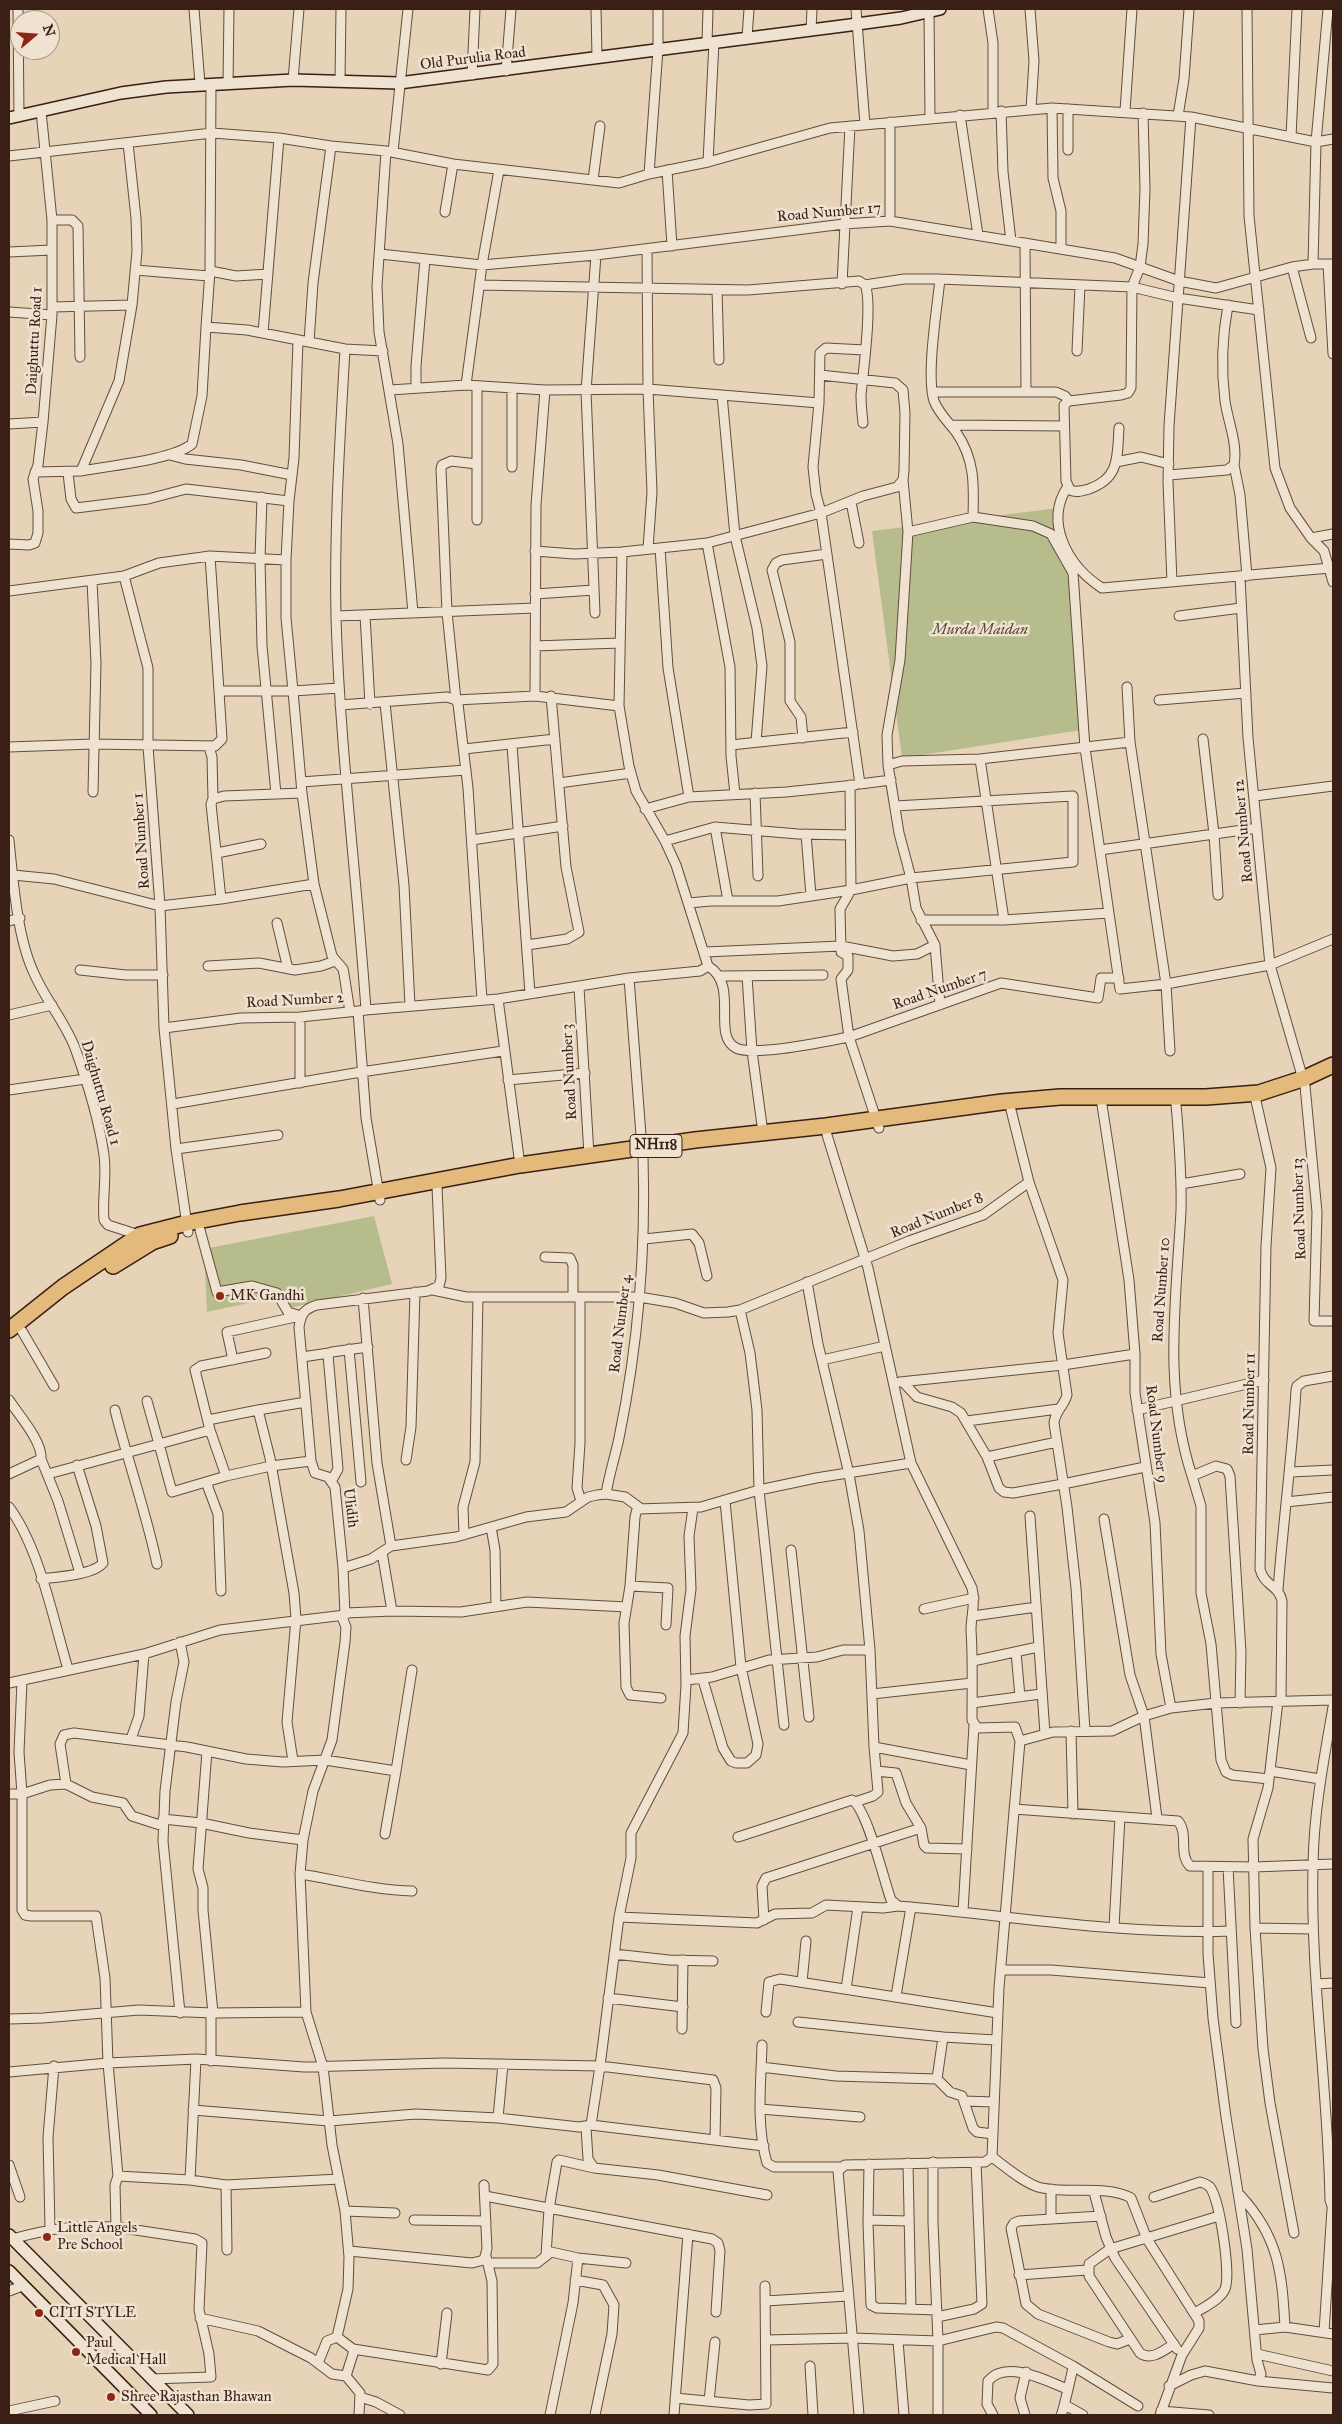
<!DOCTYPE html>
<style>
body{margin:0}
#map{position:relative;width:1342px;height:2424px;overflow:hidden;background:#e6d3b8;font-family:"IM FELL Great Primer",serif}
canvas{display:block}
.frame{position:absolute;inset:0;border:10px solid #391f15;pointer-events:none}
.north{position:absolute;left:10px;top:10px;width:50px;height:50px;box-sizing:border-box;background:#efe2d1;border:1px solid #a69486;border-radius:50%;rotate:72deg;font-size:14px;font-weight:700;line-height:20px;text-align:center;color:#391f15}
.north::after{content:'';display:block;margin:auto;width:18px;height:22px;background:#8f2418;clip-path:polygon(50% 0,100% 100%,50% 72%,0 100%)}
</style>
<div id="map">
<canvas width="1342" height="2424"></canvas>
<div class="frame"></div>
<div class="north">N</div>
</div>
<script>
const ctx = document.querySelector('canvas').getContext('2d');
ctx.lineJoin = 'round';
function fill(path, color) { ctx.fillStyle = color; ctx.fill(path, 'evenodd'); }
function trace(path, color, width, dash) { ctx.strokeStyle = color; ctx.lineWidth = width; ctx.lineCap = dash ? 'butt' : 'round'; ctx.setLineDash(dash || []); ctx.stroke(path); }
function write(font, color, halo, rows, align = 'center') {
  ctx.font = font + ' "IM FELL Great Primer",serif'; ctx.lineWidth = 5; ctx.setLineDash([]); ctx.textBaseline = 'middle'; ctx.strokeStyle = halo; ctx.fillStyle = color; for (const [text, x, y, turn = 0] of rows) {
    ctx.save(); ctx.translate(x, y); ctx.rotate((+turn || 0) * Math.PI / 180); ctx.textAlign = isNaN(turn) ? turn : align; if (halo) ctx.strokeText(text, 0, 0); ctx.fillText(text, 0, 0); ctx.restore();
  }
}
fill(new Path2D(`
 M1059 508 1088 729 902 758 872 531Z
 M374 1216 392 1284 281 1310 276 1297 207 1312 204 1249Z`), '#b7bc8d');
const street = new Path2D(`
 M18 9 19 116
 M194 9 200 84
 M596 9 597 58
 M856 9 865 125
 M988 9 993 43V112
 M1030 9 1034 61 1031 109
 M1247 9 1249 216 1275 468 1290 508 1311 538 1324 551 1333 582
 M929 11 930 118
 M811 30 812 9
 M747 38 749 9
 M707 43 708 9
 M506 71 511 9
 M472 75 475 9
 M293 80 299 9
 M340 80 341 9
 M211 84 210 271 206 327 247 330 345 349C340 439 334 528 336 618 340 749 357 879 366 1010L358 1011
 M228 84 229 9
 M1052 108 1053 178 1061 211V249
 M1001 111 1003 172 1011 241
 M1125 111 1132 9
 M960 115 978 235
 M1178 116 1184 79 1189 9
 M1291 137 1297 9
 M1068 150V109
 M386 151 377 286 379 332 398 444 413 613
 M393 152 408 9
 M9 156 212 133 279 138 331 146 386 151 453 164 619 183 649 174 708 162 830 128 1052 108 1191 117 1316 142 1333 139
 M708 162 714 42
 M667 170 672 246
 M649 174 658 49V9
 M593 180 600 126
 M445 212 453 164
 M52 220H72L78 226 80 357
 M890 221V122
 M1025 243 1026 392
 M647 249 648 389 652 492 648 549
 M9 252 52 250
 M380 254 482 265 596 255 844 224 890 221 1115 258 1179 281 1216 288 1292 267 1313 264H1333
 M1313 264 1316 142 1328 9
 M1328 264 1333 354
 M1292 267 1311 338
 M135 270 209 276
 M210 271 236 276 268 274
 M940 279C937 309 926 375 934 401 938 412 949 423 956 432 975 459 974 485 973 517
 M842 284 850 126
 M479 285 748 290 859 281 865 285C873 302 863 373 861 395 861 404 862 414 863 423
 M865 285 904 279H940L1132 287 1178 298 1259 310
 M717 290 719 360
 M52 307 132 305
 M9 312 52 315
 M263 333 279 138
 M298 340 294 458 289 501 286 560V618L293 691 339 688
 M309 342 313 283 331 146
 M345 349 383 351
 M865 350 826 348 820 353 819 403 813 467 816 494 821 513 860 784 891 780
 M1077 351 1080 285
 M466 385 482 265 499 170
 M416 387V366L425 259
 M390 390 466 385 545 390 648 389 819 403
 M932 392H1056L1065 396 1069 401
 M722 395 735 536 757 628 762 666 756 742
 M9 424 43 422
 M951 425 1064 426
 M1119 428C1117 457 1120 478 1089 489 1082 491 1076 493 1070 490L1066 481 1064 405 1069 401 1121 395 1128 393 1131 388 1132 287 1140 267 1143 244 1145 189 1143 113
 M170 455 185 459 241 465 292 475
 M1116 462 1141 457 1169 464
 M477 464 451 461 442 465 441 469 447 612 456 700 535 696 619 706
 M1234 465 1240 495 1247 576
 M512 467V388
 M81 471C107 466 173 460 192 444L202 396 206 327
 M35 472 81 471 119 381 132 305 137 251 136 218 128 143
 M68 473 71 499 76 508 148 499 186 489 289 501
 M1169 475 1227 470 1234 465C1238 444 1228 422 1225 401 1221 369 1222 337 1228 305
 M1068 486C1043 523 1069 567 1102 588L1330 568
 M262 497 260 559 262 646 276 794
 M851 502 859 543
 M477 520V386
 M908 532 973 517 1033 526 1051 534 1073 573 1085 748 1120 989 1166 984 1270 965 1333 939
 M1311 538 1333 534
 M707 543 730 667 731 756 735 794
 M9 544 29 545 35 543 38 533V511L33 479 38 465 43 422 52 315V220L41 111
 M660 548 668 668 689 797
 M535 551 574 554 622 552 707 543 821 513 863 496 897 487 903 480 904 471 905 413 903 390 895 383 820 375
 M210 556 286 560
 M1240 577 1248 738 1270 965 1305 1086 1317 1212 1314 1321H1333
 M92 581 96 663 93 792
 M1172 582 1168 482 1169 426 1191 117
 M9 591 124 576 148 668V746L160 906 164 1028 176 1149 188 1232
 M535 594 594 590
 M595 613 586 391 596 255
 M365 615 370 704
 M336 616 535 608
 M1179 616 1241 608
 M535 646 620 643
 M1127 687 1130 742 1166 984 1170 1051
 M535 696 536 505 545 390
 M1159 700 1246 693
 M385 703 404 885 410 1006
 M340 705 447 697 456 700 458 704 468 788 482 1000
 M803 738 801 717 790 701V642L772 570 776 563 782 560 827 554
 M1203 739 1214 834 1218 895
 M512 745 530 994
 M731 745 853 732
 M9 747 93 744 215 746 222 739 219 691
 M209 747 212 757 213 799
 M464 749 555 739
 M980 759 1004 920 1109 913
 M888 765 887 735 900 660 908 532 903 480
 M301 782 466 770
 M559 783 631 773
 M755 793 758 876
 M1255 796 1333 786
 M895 806 1073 796V862L911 878 916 908 935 945 940 1005
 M645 809 689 797 786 792 855 785
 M715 827 728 901
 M806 834 811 896
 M9 840C13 879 17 936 33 971 44 998 64 1020 75 1048 87 1081 99 1120 104 1155 107 1177 102 1198 104 1220L108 1225 142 1236
 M472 840 563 826
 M665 841 715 827 798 834 850 835
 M1100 850 1257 828
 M217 853 261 844
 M13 875 54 879 160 906 221 899 211 804 213 799 224 796 302 793 293 691H219L210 556 159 563 124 576
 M314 884 332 956 343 969 344 974 350 1012
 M221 899 314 884 302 793
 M688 903 711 901H778L851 890 850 785
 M921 920H1004
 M9 921 20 918
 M277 923 288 969
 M527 945 567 939 579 932 566 867 551 696
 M705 952 841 946 893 956 917 954 935 945
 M208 966 259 963 295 970 321 966 335 961
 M708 966C740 985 711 1035 736 1048 754 1057 827 1041 849 1037L841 979 848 970V956L841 952 840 909 851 890 911 878 899 833 888 765 902 761 980 759 1130 742
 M80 970 126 975H163
 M720 976 823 975
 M747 976 752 1051 763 1133
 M629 978 642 1148
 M579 987 589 1155
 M498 999 520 1165
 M366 1010 498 999 629 978 700 971 708 966 676 865 665 841 636 791 629 766 619 706 622 552
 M9 1015 52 1005
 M300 1017V1083
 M164 1028 241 1018 300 1017 358 1011 366 1118 380 1200
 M508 1080 585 1073
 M9 1090 85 1079
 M1256 1101 1271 1168 1266 1246 1260 1569C1264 1586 1279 1585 1282 1601L1281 1700
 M173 1104 361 1072 503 1051
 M1176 1104C1179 1139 1182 1175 1181 1211 1176 1302 1163 1387 1192 1476
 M1102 1105 1129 1280 1135 1354V1393L1155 1523 1161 1654 1171 1708
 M879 1128 849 1037 1001 983 1098 998 1101 978H1119
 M827 1135 868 1268 911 1463 972 1588C976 1603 971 1615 971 1630 973 1660 972 1690 972 1720L977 1728 1015 1727 1020 1741 999 1988 992 2157 985 2162 845 2165 838 2171 859 2415
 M176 1149 278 1135
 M1029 1182 1063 1280 1058 1333 1067 1395C1064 1406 1055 1411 1054 1423L1067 1507 1076 1588 1085 1731
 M1181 1184 1240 1174
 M200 1230 217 1292 252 1286 277 1293 288 1312 301 1316
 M644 1239 692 1234 699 1243 707 1276
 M545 1257 570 1258 573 1265V1297
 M807 1282 818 1344 849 1474 859 1531 870 1650 874 1747 878 1792 873 1796 855 1802
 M433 1290 466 1297H639L675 1303 704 1313 728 1312 740 1310 909 1241 983 1215 1029 1182 1011 1110
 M580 1297V1443L577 1488 581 1501
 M363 1298 377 1463 391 1546
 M740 1310 750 1353 757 1410 759 1490 784 1725
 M22 1331 54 1386
 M349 1349 361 1482
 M302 1357 329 1353
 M233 1360 227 1332 300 1316
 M822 1360 885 1346
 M900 1382 1063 1365 1135 1354
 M903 1382 917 1397 952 1407 961 1413 987 1457 999 1488 1004 1492 1013 1493 1063 1484 1145 1467
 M9 1400C18 1414 43 1442 41 1459L9 1474
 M115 1410C128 1462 146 1512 157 1564
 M1137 1410 1264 1380
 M208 1420 258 1410
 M967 1421 1058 1409
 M210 1430 159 1444 172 1492 226 1476 271 1466 311 1461
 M987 1457 1057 1442
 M41 1459 58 1501 80 1573
 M406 1460 411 1427 415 1292
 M1291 1472 1333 1470
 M48 1474 159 1444 147 1401
 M226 1476 210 1430 195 1370 201 1366 266 1353
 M332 1480 338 1469 328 1355 332 1352 368 1347
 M206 1482 218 1514 221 1591
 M606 1494C609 1475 615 1457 619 1438 638 1346 646 1250 643 1156
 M1286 1502 1333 1497
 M9 1507C40 1549 53 1619 68 1669
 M1030 1516 1045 1734
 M1104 1519 1130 1675 1144 1716 1157 1818
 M491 1527 495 1550 496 1607
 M464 1535 463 1507 475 1462 478 1297
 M791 1550 809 1717
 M382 1552 392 1611
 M343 1568 371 1559 391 1546 456 1537 526 1517 566 1512 588 1497 597 1495 606 1494 625 1497 640 1508
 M41 1579C56 1577 94 1575 103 1563L96 1526 77 1465
 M630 1586 668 1588 666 1625
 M1278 1590C1283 1523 1292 1457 1296 1390L1297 1386 1304 1381 1333 1376
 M924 1609 974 1598
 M346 1613 392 1611 461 1612 527 1602 627 1607
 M973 1616 1036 1607
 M1016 1652 1020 1697
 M973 1661 1038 1647
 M686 1680 712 1677 769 1660 817 1657 843 1650H870
 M703 1680 723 1748 731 1761 736 1763H747L756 1755 758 1744 741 1667 725 1501
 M9 1683 144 1654 220 1630 345 1615 343 1568 335 1487 328 1477 315 1473 311 1461 299 1327C301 1314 304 1309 317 1305L428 1291 439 1286 441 1278 437 1187
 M872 1694 972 1683
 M661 1698 630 1695 626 1687 624 1623 630 1586 635 1517 637 1509 701 1507 759 1490 816 1478 911 1463
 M1278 1701 1268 1788 1253 1839 1255 1928 1263 2049 1270 2103 1294 2233
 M972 1703 1041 1694
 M1240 1703 1241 1652 1230 1476 1227 1469 1216 1466 1192 1476 1201 1506V1593L1211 1644 1221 1760 1226 1772 1232 1775 1269 1779
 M1333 1707C1324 1759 1314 1810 1313 1864 1310 1976 1328 2088 1330 2200L1333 2209
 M1071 1731 1073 1814
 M131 1739 139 1716 144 1654
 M1020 1741 1053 1732 1112 1731 1144 1716 1171 1708 1216 1703 1333 1700
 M874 1747 971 1765
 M207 1751 198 1869 203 1888V1910L213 2013
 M293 1761 287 1722 296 1619 294 1593 270 1458 258 1410 306 1402
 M396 1771 412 1670
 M876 1771 896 1773 906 1803 921 1828 924 1845 927 1848 967 1849
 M1270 1771 1320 1779
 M66 1784 60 1744 64 1735 74 1733 187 1747 246 1759 283 1762 325 1760 396 1771 385 1834
 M9 1794H22L50 1785 66 1784 92 1797 123 1803 132 1816 163 1826
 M1014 1809 1178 1821C1189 1834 1178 1854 1190 1866L1254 1867 1333 1864
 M163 1819 201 1823 249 1833 303 1840
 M738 1837 852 1800C867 1808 884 1881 891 1900L898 1906C1009 1915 1119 1935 1231 1931
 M1208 1867V1954L1213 2018 1226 2117 1247 2249 1257 2360 1261 2374 1258 2381 1333 2388
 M1228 1867 1236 2023
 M300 1874C338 1880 374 1890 412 1891
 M963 1911 974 1725
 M619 1917 757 1923 775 1914 812 1913 826 1905 883 1908 898 1906
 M764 1920 762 1886 766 1878 921 1828
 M1114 1927 1120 1817
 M1255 1928 1313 1929
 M614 1954 669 1960 713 1961
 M1001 1970H1051L1210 1983
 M802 1982 806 1941
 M1317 1984 1333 1983
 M846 1989 858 1907
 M896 1996 911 1907
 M608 1998 683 2007
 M306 2012 323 2067 332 2145 345 2211 349 2257 348 2289 337 2337 353 2349V2354L346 2376 360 2393 359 2415
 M766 2012 769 1982 780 1979 998 2013
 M180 2013 163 1841 165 1791 176 1702 184 1662 180 1642
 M211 2013V2061
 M9 2019 43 2018 139 2010 213 2013 306 2012 300 1874 303 1840 313 1791 332 1740 345 1642 346 1627 342 1617
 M798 2022 943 2037 996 2040
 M682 2029 683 1960
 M762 2045C761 2084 756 2125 767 2163L774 2167H840
 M761 2067 836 2076 937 2079 950 2092 962 2096 973 2128 977 2132 993 2134
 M9 2072 108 2063 105 1978 96 1916H31L25 1915 22 1910V1794L19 1752 22 1681
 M937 2079 943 2037
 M964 2101 994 2102
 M760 2109 860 2117
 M193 2110 329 2121 416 2114 498 2118 503 2064
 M498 2118 579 2127 591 2125 600 2066 713 2080 716 2088 715 2140
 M591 2125 764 2146
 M586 2127 588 2159 594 2168 658 2175 767 2195
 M992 2157C1006 2167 1021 2181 1038 2187 1065 2195 1106 2184 1131 2198L1147 2239 1199 2321V2328L1182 2355 1160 2415
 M933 2162V2222L938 2341V2415
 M908 2163 911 2309
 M869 2164 868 2223 871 2305 877 2308 937 2310
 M9 2165 20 2197
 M190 2180 196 2059
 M226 2185 339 2179
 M1051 2189V2219
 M1094 2192 1106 2237 1115 2258 1177 2349
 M1240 2195C1279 2237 1282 2273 1285 2327
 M485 2196 712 2239 718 2243 720 2251 716 2312
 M1154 2197 1200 2182C1204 2183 1207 2184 1210 2187 1220 2200 1231 2275 1225 2289 1220 2300 1204 2307 1195 2313
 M345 2211 395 2213
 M1101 2216 1019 2221 1014 2223 1011 2228 1026 2304 1038 2314 1109 2342 1117 2344 1130 2339
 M414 2220 486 2221
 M868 2220 909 2221
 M116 2227 195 2239 202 2243 199 2310 209 2354 211 2377 151 2379
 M50 2228 48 2137 54 2066
 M12 2239C52 2228 75 2225 116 2227L115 2185 118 2176
 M227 2250 226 2185 190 2180 118 2176 108 2063 196 2059 304 2067 444 2063 600 2066 619 1917 631 1858V1833L683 1733 686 1685 685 1636 691 1589 689 1536 693 1508
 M349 2251 472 2263 484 2260 487 2249 484 2185
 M546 2255 549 2209 557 2162 559 2160 594 2168
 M488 2263H537L551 2252 578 2258 626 2263
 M1019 2275 1087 2270
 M575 2280 603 2285 614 2305 612 2334 595 2415
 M9 2291 22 2286
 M765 2301 848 2296
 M937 2317 974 2309 982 2304 976 2162
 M200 2318 258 2331 311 2358 332 2374 346 2376
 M1255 2330 1285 2327 1333 2334
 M1324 2332 1332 2209
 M766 2340 852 2338 938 2341 996 2327 1003 2328 1073 2366C1073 2369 1063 2412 1061 2415
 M898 2341 904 2415
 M1174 2344C1163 2351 1151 2361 1140 2353L1089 2276V2264L1110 2249 1219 2216
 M353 2349 488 2370 493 2364V2359L492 2281 486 2256
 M1257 2354 1333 2371
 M318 2363 327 2341 337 2337
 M441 2364 447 2313
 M810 2366 813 2415
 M1073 2366 1138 2406
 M1169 2386 1191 2375 1205 2371 1258 2381
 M360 2397 376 2402 400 2415
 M675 2398 749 2405 766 2404 765 2286
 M709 2401 715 2342
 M1065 2405 1083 2415
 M9 2411 55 2401
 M1161 2411 1209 2415
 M550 2415 573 2303 578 2258
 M674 2415 688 2234
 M993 2415 987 2404 988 2381C1006 2359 1047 2381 1067 2389
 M1025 2415 1020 2398 1026 2372`);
const secondary = new Path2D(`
 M9 118 121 93 166 87 293 80 399 83 850 25 901 18 940 9
 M9 2235 188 2415
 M9 2271 151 2415`);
const highway = new Path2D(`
 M113 1266 152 1242 170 1236
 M9 1330 63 1287 140 1235 187 1223 240 1213 339 1199 520 1165 695 1140 826 1126 1002 1102 1060 1097H1206L1259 1093 1305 1078 1333 1065`);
trace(street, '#644c3e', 11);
trace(secondary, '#391f15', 14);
trace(highway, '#391f15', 18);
trace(street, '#efe2d1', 9);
trace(secondary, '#efe2d1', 11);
trace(highway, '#e3ba7c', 15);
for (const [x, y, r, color] of [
 [220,1296,5,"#8f2418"],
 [47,2237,5,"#8f2418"],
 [39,2313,5,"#8f2418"],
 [76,2352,5,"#8f2418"],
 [111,2397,5,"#8f2418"]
]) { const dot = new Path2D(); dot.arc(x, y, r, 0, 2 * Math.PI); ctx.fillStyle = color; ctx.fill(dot); trace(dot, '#efe2d1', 2); }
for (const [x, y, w] of [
 [656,1146,52]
]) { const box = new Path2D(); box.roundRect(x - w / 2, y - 11.5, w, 23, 4); ctx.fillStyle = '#efe2d1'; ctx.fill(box); trace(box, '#391f15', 1); }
write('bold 14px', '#391f15', null, [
 ["NH118",656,1146]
]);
write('15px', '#391f15', '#efe2d1', [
 ["Old Purulia Road",473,59,-7],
 ["Road Number 17",829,213,-5],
 ["Daighuttu Road 1",35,341,-87],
 ["Road Number 12",1244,831,-95],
 ["Road Number 1",142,841,-94],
 ["Road Number 7",940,990,-19],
 ["Road Number 2",295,1001,-3],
 ["Road Number 3",570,1072,-93],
 ["Daighuttu Road 1",100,1093,74],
 ["Road Number 13",1300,1209,-92],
 ["Road Number 8",937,1216,-22],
 ["Road Number 10",1162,1290,-86],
 ["Road Number 4",621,1324,-83],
 ["Road Number 11",1250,1404,-89],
 ["Road Number 9",1156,1434,83],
 ["Ulidih",350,1508,83]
]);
write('italic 15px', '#584633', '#efe2d1', [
 ["Murda Maidan",980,630]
]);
write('15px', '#391f15', '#efe2d1', [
 ["MK Gandhi",230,1296],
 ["Little Angels",57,2228],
 ["Pre School",57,2245],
 ["CITI STYLE",49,2313],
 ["Paul",86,2343],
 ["Medical Hall",86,2360],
 ["Shree Rajasthan Bhawan",121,2397]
], 'left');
</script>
